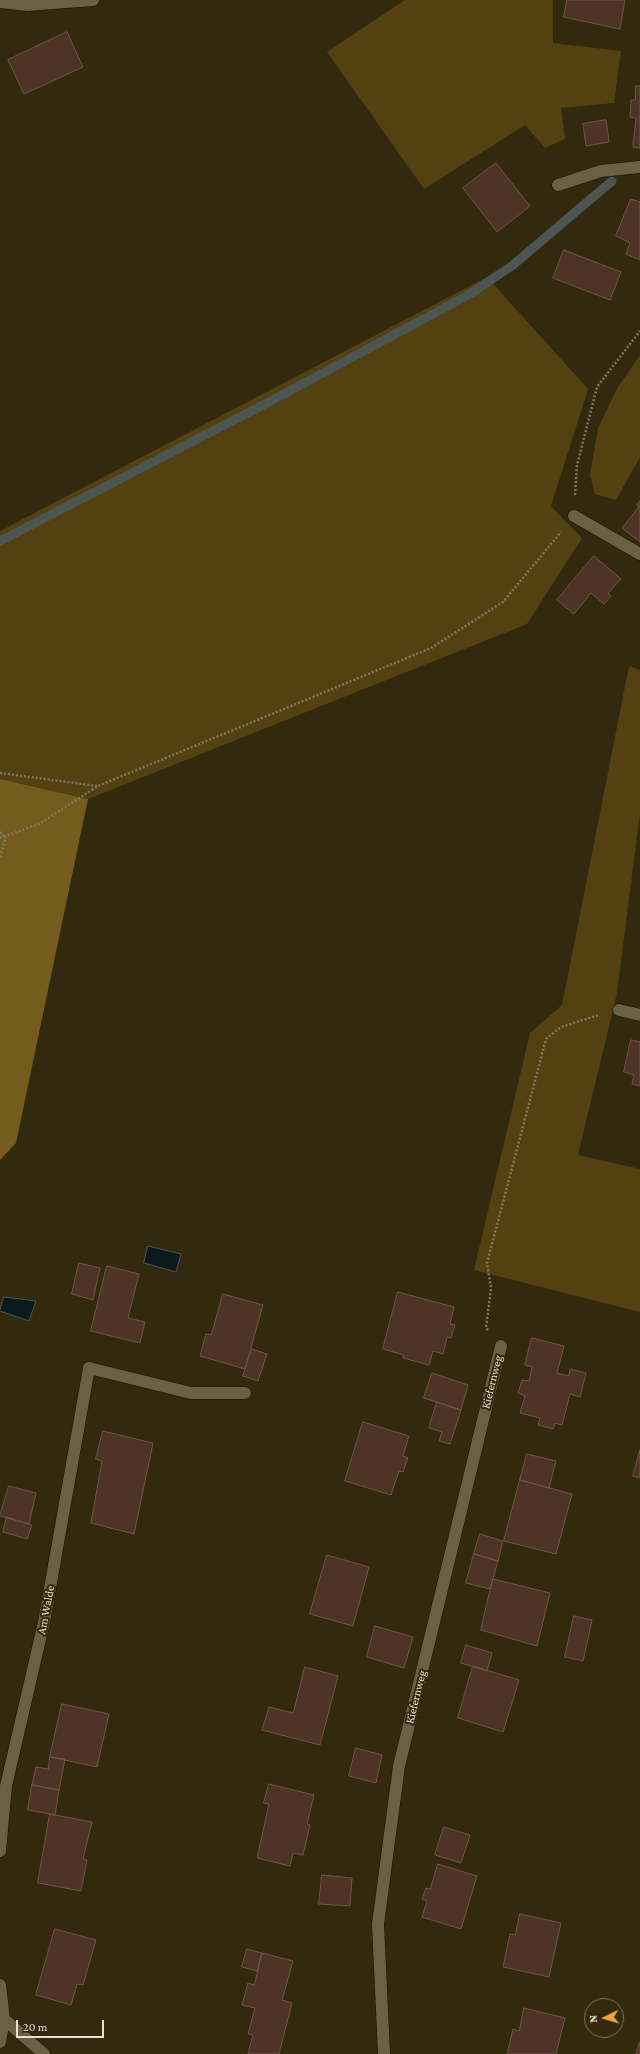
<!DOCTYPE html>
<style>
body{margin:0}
#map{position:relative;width:640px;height:2054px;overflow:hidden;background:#33290f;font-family:"Crimson Pro",serif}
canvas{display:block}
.north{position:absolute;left:584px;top:1998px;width:40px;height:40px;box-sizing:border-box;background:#33290f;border:1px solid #7b725d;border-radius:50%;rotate:265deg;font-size:11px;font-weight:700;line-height:16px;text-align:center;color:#e7e0d1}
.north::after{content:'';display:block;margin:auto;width:14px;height:18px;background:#eca93a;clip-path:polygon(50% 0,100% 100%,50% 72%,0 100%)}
.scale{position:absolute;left:16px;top:2020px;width:88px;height:18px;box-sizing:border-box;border:2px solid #e7e0d1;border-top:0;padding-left:5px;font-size:12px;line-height:14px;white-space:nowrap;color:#e7e0d1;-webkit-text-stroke:3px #33290f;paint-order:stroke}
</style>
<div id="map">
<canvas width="640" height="2054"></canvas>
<div class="north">N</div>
<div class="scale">20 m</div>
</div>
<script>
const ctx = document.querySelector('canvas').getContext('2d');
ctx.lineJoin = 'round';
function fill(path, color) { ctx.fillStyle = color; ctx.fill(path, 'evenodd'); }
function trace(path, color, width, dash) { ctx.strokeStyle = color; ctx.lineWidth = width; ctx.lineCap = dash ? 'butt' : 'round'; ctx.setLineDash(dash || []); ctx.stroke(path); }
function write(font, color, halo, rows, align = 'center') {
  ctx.font = font + ' "Crimson Pro",serif'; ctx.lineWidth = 4; ctx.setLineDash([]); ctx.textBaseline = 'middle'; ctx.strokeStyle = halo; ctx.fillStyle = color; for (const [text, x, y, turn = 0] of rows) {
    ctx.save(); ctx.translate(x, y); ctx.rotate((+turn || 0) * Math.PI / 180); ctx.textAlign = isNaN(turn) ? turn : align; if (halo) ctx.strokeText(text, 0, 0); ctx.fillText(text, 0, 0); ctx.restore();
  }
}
fill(new Path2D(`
 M405 0H553V43L621 51 614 103 561 108 565 139 545 148 525 125 424 189 327 52Z
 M487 277 588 389 551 506 582 538 527 624 88 799 0 779V531Z
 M640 355V457L616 500 595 494 590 475 598 428 618 387Z
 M629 666 640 670V813L617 993 578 1155 640 1169V1312L474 1270 530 1033 562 1005Z`), '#534112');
fill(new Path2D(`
 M0 779 88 799 16 1143 0 1160Z`), '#745c1f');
const water = new Path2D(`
 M148 1246 181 1254 176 1272 144 1263Z
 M4 1297 36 1301 29 1321 0 1311Z`);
fill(water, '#0a191b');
trace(water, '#4c5552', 1);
trace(new Path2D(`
 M0 541 267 403 470 294 513 265 612 181`), '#4c5552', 9);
const building = new Path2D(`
 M567 0H625L620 29 564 17Z
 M67 32 83 67 24 94 8 60Z
 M636 86H640V148L633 147 636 118 630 117 631 100H635Z
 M606 120 609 142 586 146 583 124Z
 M496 163 530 206 497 232 463 188Z
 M631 199 640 202V260L626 254 630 243 616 236Z
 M564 250 621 272 610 300 553 278Z
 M640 501V542L622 528 639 507 637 505Z
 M594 556 621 579 608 593 611 596 604 604 591 593 574 614 557 600Z
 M631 1040 640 1042V1086L632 1084 634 1075 624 1072Z
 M79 1263 100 1268 93 1300 72 1294Z
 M107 1266 139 1274 128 1318 145 1322 140 1343 91 1331Z
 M398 1292 454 1307 450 1324 455 1325 451 1338 447 1337 443 1354 433 1351 429 1365 403 1358 404 1355 383 1349Z
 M223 1294 263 1305 245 1369 200 1356 206 1334 211 1335Z
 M532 1338 564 1346 557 1373 569 1376 570 1369 586 1373 580 1397 570 1394 562 1425 555 1423 553 1429 538 1425 540 1418 520 1413 525 1396 518 1393 522 1380 529 1381 532 1367 525 1365Z
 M252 1349 267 1354 258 1381 243 1376Z
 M432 1373 468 1385 461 1410 424 1398Z
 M437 1402 461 1410 450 1444 439 1441 442 1432 429 1428Z
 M363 1422 409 1436 403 1456 408 1458 403 1472 399 1471 391 1495 345 1481Z
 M103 1431 153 1443 134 1534 91 1523 102 1461 96 1459Z
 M640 1450V1478L633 1476Z
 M527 1454 556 1461 549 1488 520 1480Z
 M520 1480 572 1494 556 1554 504 1541Z
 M9 1486 36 1493 29 1524 0 1516Z
 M7 1517 32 1525 27 1539 3 1532Z
 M480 1534 503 1541 498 1561 474 1554Z
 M474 1554 498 1561 490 1589 466 1583Z
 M327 1555 369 1567 353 1626 310 1614Z
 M493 1579 550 1593 537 1646 481 1630Z
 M574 1616 592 1620 583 1661 565 1657Z
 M375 1626 413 1637 404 1668 367 1657Z
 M466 1645 492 1653 487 1671 461 1663Z
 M473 1666 519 1680 503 1732 458 1718Z
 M305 1667 338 1676 320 1745 262 1730 269 1707 293 1713Z
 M62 1704 109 1714 97 1767 50 1757Z
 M356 1748 382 1755 376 1783 349 1776Z
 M50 1757 65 1759 59 1790 32 1785 36 1767 48 1769Z
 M269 1784 314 1795 307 1824 310 1825 303 1855 293 1853 290 1866 257 1858 269 1804 264 1803Z
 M32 1785 59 1790 55 1815 28 1810Z
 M50 1814 92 1822 83 1859 87 1860 81 1891 38 1883Z
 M444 1827 470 1835 461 1863 435 1855Z
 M438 1864 477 1876 461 1929 422 1917 427 1901 422 1899 426 1888 430 1889Z
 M322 1875 352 1878 350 1906 319 1904Z
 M520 1914 561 1923 549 1977 503 1967 510 1934 515 1935Z
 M55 1929 96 1940 83 1985 77 1984 71 2005 36 1995Z
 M247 1949 262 1953 257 1971 242 1967Z
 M262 1953 293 1961 282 2000 292 2003 279 2054H248L253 2035 248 2034 255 2008 242 2005 248 1983 254 1985Z
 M524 2008 565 2018 556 2054H507L513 2029 519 2031Z
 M640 2042V2054H636Z`);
fill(building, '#4d3426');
trace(building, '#705545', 1);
const lane = new Path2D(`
 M558 185 601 171 640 167
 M89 1368 191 1393H245`);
const street = new Path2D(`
 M0 2 27 5 93 0
 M574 516 640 554
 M619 1010 640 1015
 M0 1851 6 1786 44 1622 89 1368
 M0 1985 4 2019 0 2042
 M4 2019 44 2054
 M384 2054 378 1924 399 1766 501 1346`);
trace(lane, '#1b1100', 13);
trace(street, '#1b1100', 13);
trace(new Path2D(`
 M575 495 577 465 597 387 640 331
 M0 773 97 786
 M0 832 5 837
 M0 838 39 824 98 786 431 648 503 602 561 532
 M0 857 6 837
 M488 1330 486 1328 491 1288 487 1263 546 1039 561 1027 599 1015`), '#7f7761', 2.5, [2, 2]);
trace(lane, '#6b5f44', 12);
trace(street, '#6b5f44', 12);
write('12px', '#e7e0d1', '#33290f', [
 ["Kiefernweg",492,1382,-76],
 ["Am Walde",46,1610,-79],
 ["Kiefernweg",416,1697,-76]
]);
</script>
